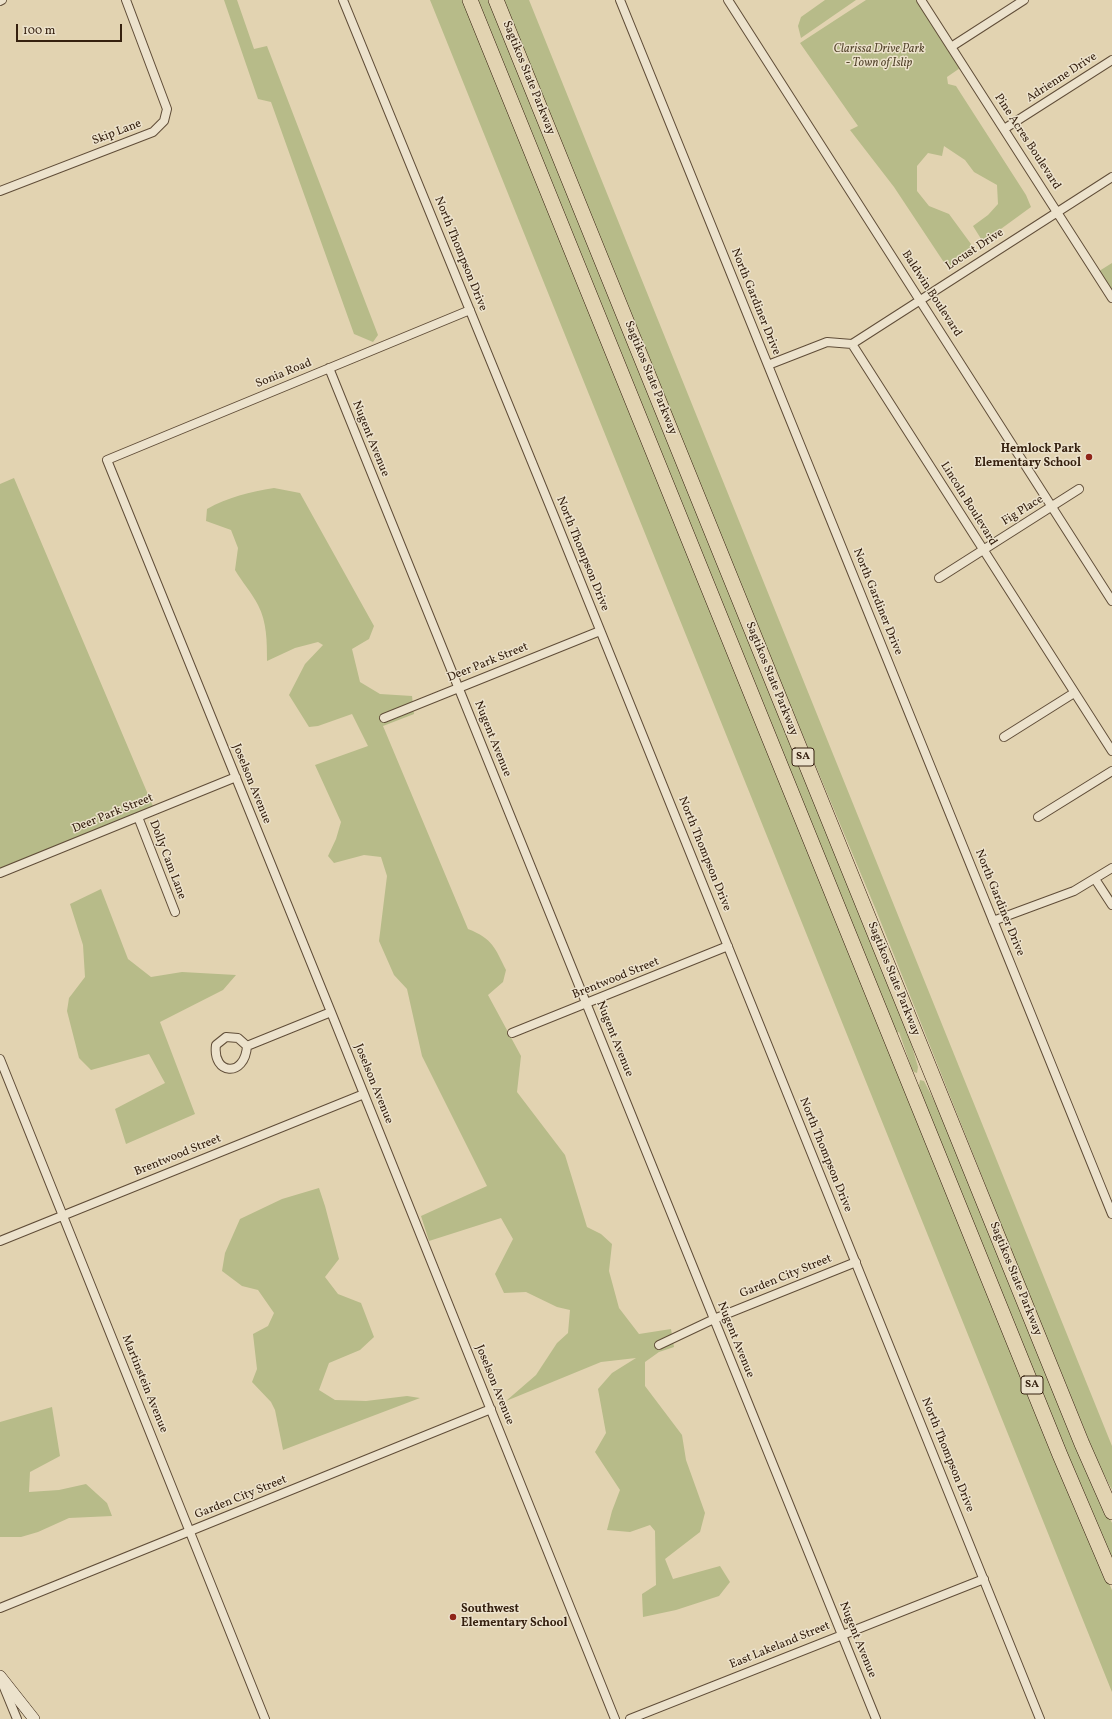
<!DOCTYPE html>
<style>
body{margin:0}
#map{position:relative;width:1112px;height:1719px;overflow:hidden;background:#e2d3b1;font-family:Vollkorn,serif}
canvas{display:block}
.scale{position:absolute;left:16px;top:24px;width:106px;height:18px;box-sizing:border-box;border:2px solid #35200f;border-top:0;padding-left:5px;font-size:12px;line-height:14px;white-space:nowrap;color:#35200f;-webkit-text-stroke:3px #ece2cc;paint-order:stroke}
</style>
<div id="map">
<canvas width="1112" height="1719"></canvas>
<div class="scale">100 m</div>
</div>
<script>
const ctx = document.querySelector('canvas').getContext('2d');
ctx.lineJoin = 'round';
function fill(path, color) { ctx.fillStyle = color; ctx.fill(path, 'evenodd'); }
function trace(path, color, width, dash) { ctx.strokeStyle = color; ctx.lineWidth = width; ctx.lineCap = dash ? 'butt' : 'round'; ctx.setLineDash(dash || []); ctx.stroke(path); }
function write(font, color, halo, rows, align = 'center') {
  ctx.font = font + ' Vollkorn,serif'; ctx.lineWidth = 3; ctx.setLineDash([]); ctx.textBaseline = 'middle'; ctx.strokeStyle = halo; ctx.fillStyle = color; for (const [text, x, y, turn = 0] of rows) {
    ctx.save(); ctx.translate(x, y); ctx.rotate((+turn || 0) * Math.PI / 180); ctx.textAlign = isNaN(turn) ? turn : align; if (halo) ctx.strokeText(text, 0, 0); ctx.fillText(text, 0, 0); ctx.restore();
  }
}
fill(new Path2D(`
 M224 0H237L254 49 267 46 378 335 373 342 354 334 271 102 258 99Z
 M430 0H464L1075 1505 1112 1590V1692Z
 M474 0H491L903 1015 918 1067 917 1073 914 1072 912 1069 899 1032 896 1033Z
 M502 0H529L1112 1446V1490L1099 1465 1018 1267 876 910 753 616 612 266Z
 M825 0H856L801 38 798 26 801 17Z
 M866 0H921L963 66 947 77 948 84 956 86 1026 195 1031 207 983 242 973 226 988 215 998 204 997 185 974 172 965 160 944 146 942 156 928 153 917 166V191L929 206 949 214 971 244 974 254 949 270 894 187 850 130 858 126 800 43Z
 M1112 263V298L1096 273Z
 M14 478 155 811 0 876V484Z
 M274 488 300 493 374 626 369 639 352 649 360 682 380 694 412 696 414 714 383 726 468 929C493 939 495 948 506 970L503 982 488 995 521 1056 517 1092 565 1155 587 1227 601 1234 612 1244 609 1271 619 1308 639 1334 671 1329 674 1347 659 1352 645 1362V1386L682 1435 686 1460 705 1513 700 1532 665 1559 673 1579 720 1566 730 1582 719 1596 676 1610 643 1617 642 1594 656 1585 655 1531 650 1525 630 1532 607 1530 612 1511 620 1490 595 1452 606 1433 598 1389 612 1373 636 1358 601 1362 506 1401 536 1375 557 1343 568 1333 570 1310 557 1307 526 1292 504 1293 495 1274 513 1239 501 1218 429 1241 421 1216 487 1186 422 1056 407 989 394 975 379 941 387 876 381 857 364 855 334 863 328 856 336 839 341 822 315 765 368 746 352 714 318 726 309 727 289 695 305 664 323 645 318 642 295 648 267 661C267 642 267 622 258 605 252 593 242 582 235 570L238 548 231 530 206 521 207 509C228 497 250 492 274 488Z
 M101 889 128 959 151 977 182 972 236 975 223 990 160 1022 195 1114 126 1144 115 1109 165 1083 149 1054 91 1070 79 1058 67 1011 69 998 85 977 83 945 70 904Z
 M920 1080 924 1081 944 1120 1092 1483 1112 1523V1559L1095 1526 932 1130 919 1086Z
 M319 1188 325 1206 339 1259 325 1277 338 1294 361 1303 374 1337 360 1350 329 1363 319 1390 335 1400 366 1401 407 1396 420 1398 283 1450 275 1410 271 1402 252 1382 257 1369 253 1334 268 1326 274 1313 258 1290 242 1286 222 1271 225 1253 240 1219 282 1199Z
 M52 1407 60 1456 30 1472 29 1492 59 1490 86 1484 107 1503 112 1516 69 1518 38 1532 21 1537H0V1422Z`), '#b7bb89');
const street = new Path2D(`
 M343 0 554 516 1040 1719
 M620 0 1112 1214
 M728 0 1112 601
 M921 0 1112 298
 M0 1 2 0
 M951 47 1024 0
 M1004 129 1112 60
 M0 191 153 132 164 121 167 109 126 0
 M470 310 107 460 331 1012 615 1719
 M852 344 1112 177
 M768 365 827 342 852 344 1112 751
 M329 368 876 1719
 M939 578 1079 489
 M384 718 600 631
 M1004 737 1074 693
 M138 817 175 912
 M1038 817 1112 771
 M0 873 236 777
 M1095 879 1112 905
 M993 921 1074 891 1112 868
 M512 1033 728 946
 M247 1046C245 1078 212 1075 216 1045L226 1037 238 1038 247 1046 331 1012
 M0 1059 265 1719
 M0 1241 364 1094
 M659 1345 714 1319 856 1262
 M0 1608 491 1409
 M3 1685 17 1719
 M630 1719 984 1579`);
const secondary = new Path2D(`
 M0 1676 34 1719`);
const highway = new Path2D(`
 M470 0 1060 1455 1112 1577
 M496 0 1082 1444 1112 1512`);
trace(street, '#604d38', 10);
trace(secondary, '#35200f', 12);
trace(highway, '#35200f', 16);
trace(street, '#ece2cc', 8);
trace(secondary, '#ece2cc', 11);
trace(highway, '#e2d3b1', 15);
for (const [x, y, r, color] of [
 [1089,457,4,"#8f2418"],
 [453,1617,4,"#8f2418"]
]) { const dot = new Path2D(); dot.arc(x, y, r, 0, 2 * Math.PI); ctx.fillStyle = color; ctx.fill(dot); trace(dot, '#ece2cc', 1.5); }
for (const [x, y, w] of [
 [803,757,22],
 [1032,1385,22]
]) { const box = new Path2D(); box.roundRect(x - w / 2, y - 9, w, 18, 3); ctx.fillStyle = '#ece2cc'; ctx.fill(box); trace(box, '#35200f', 1); }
write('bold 11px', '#35200f', null, [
 ["SA",803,757],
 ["SA",1032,1385]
]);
write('italic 12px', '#56472e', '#ece2cc', [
 ["Clarissa Drive Park",879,50],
 ["- Town of Islip",879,64]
]);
write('12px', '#35200f', '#ece2cc', [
 ["Sagtikos State Parkway",528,78,68],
 ["Adrienne Drive",1062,78,-33],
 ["Skip Lane",117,133,-21],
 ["Pine Acres Boulevard",1027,142,57],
 ["Locust Drive",975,250,-33],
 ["North Thompson Drive",460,254,68],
 ["Baldwin Boulevard",931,294,57],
 ["North Gardiner Drive",755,302,68],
 ["Sonia Road",284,374,-22],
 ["Sagtikos State Parkway",650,378,68],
 ["Nugent Avenue",370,439,68],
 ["Lincoln Boulevard",968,504,58],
 ["Fig Place",1023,511,-32],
 ["North Thompson Drive",582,554,68],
 ["North Gardiner Drive",877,602,68],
 ["Deer Park Street",488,663,-22],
 ["Sagtikos State Parkway",771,679,68],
 ["Nugent Avenue",492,739,68],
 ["Joselson Avenue",251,784,68],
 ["Deer Park Street",113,814,-22],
 ["North Thompson Drive",704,854,68],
 ["Dolly Cam Lane",167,860,69],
 ["North Gardiner Drive",999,903,68],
 ["Brentwood Street",616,979,-22],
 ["Sagtikos State Parkway",893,979,68],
 ["Nugent Avenue",614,1039,68],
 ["Joselson Avenue",373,1084,68],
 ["North Thompson Drive",825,1155,68],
 ["Brentwood Street",178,1156,-22],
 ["Garden City Street",786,1277,-22],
 ["Sagtikos State Parkway",1015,1279,68],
 ["Nugent Avenue",735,1340,68],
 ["Martinstein Avenue",144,1384,68],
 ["Joselson Avenue",494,1385,68],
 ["North Thompson Drive",947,1455,68],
 ["Garden City Street",241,1498,-22],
 ["Nugent Avenue",857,1640,68],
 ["East Lakeland Street",780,1646,-22]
]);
write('bold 12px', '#35200f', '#ece2cc', [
 ["Hemlock Park",1081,450],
 ["Elementary School",1081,464],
 ["Southwest",461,1610,"left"],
 ["Elementary School",461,1624,"left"]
], 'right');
</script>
